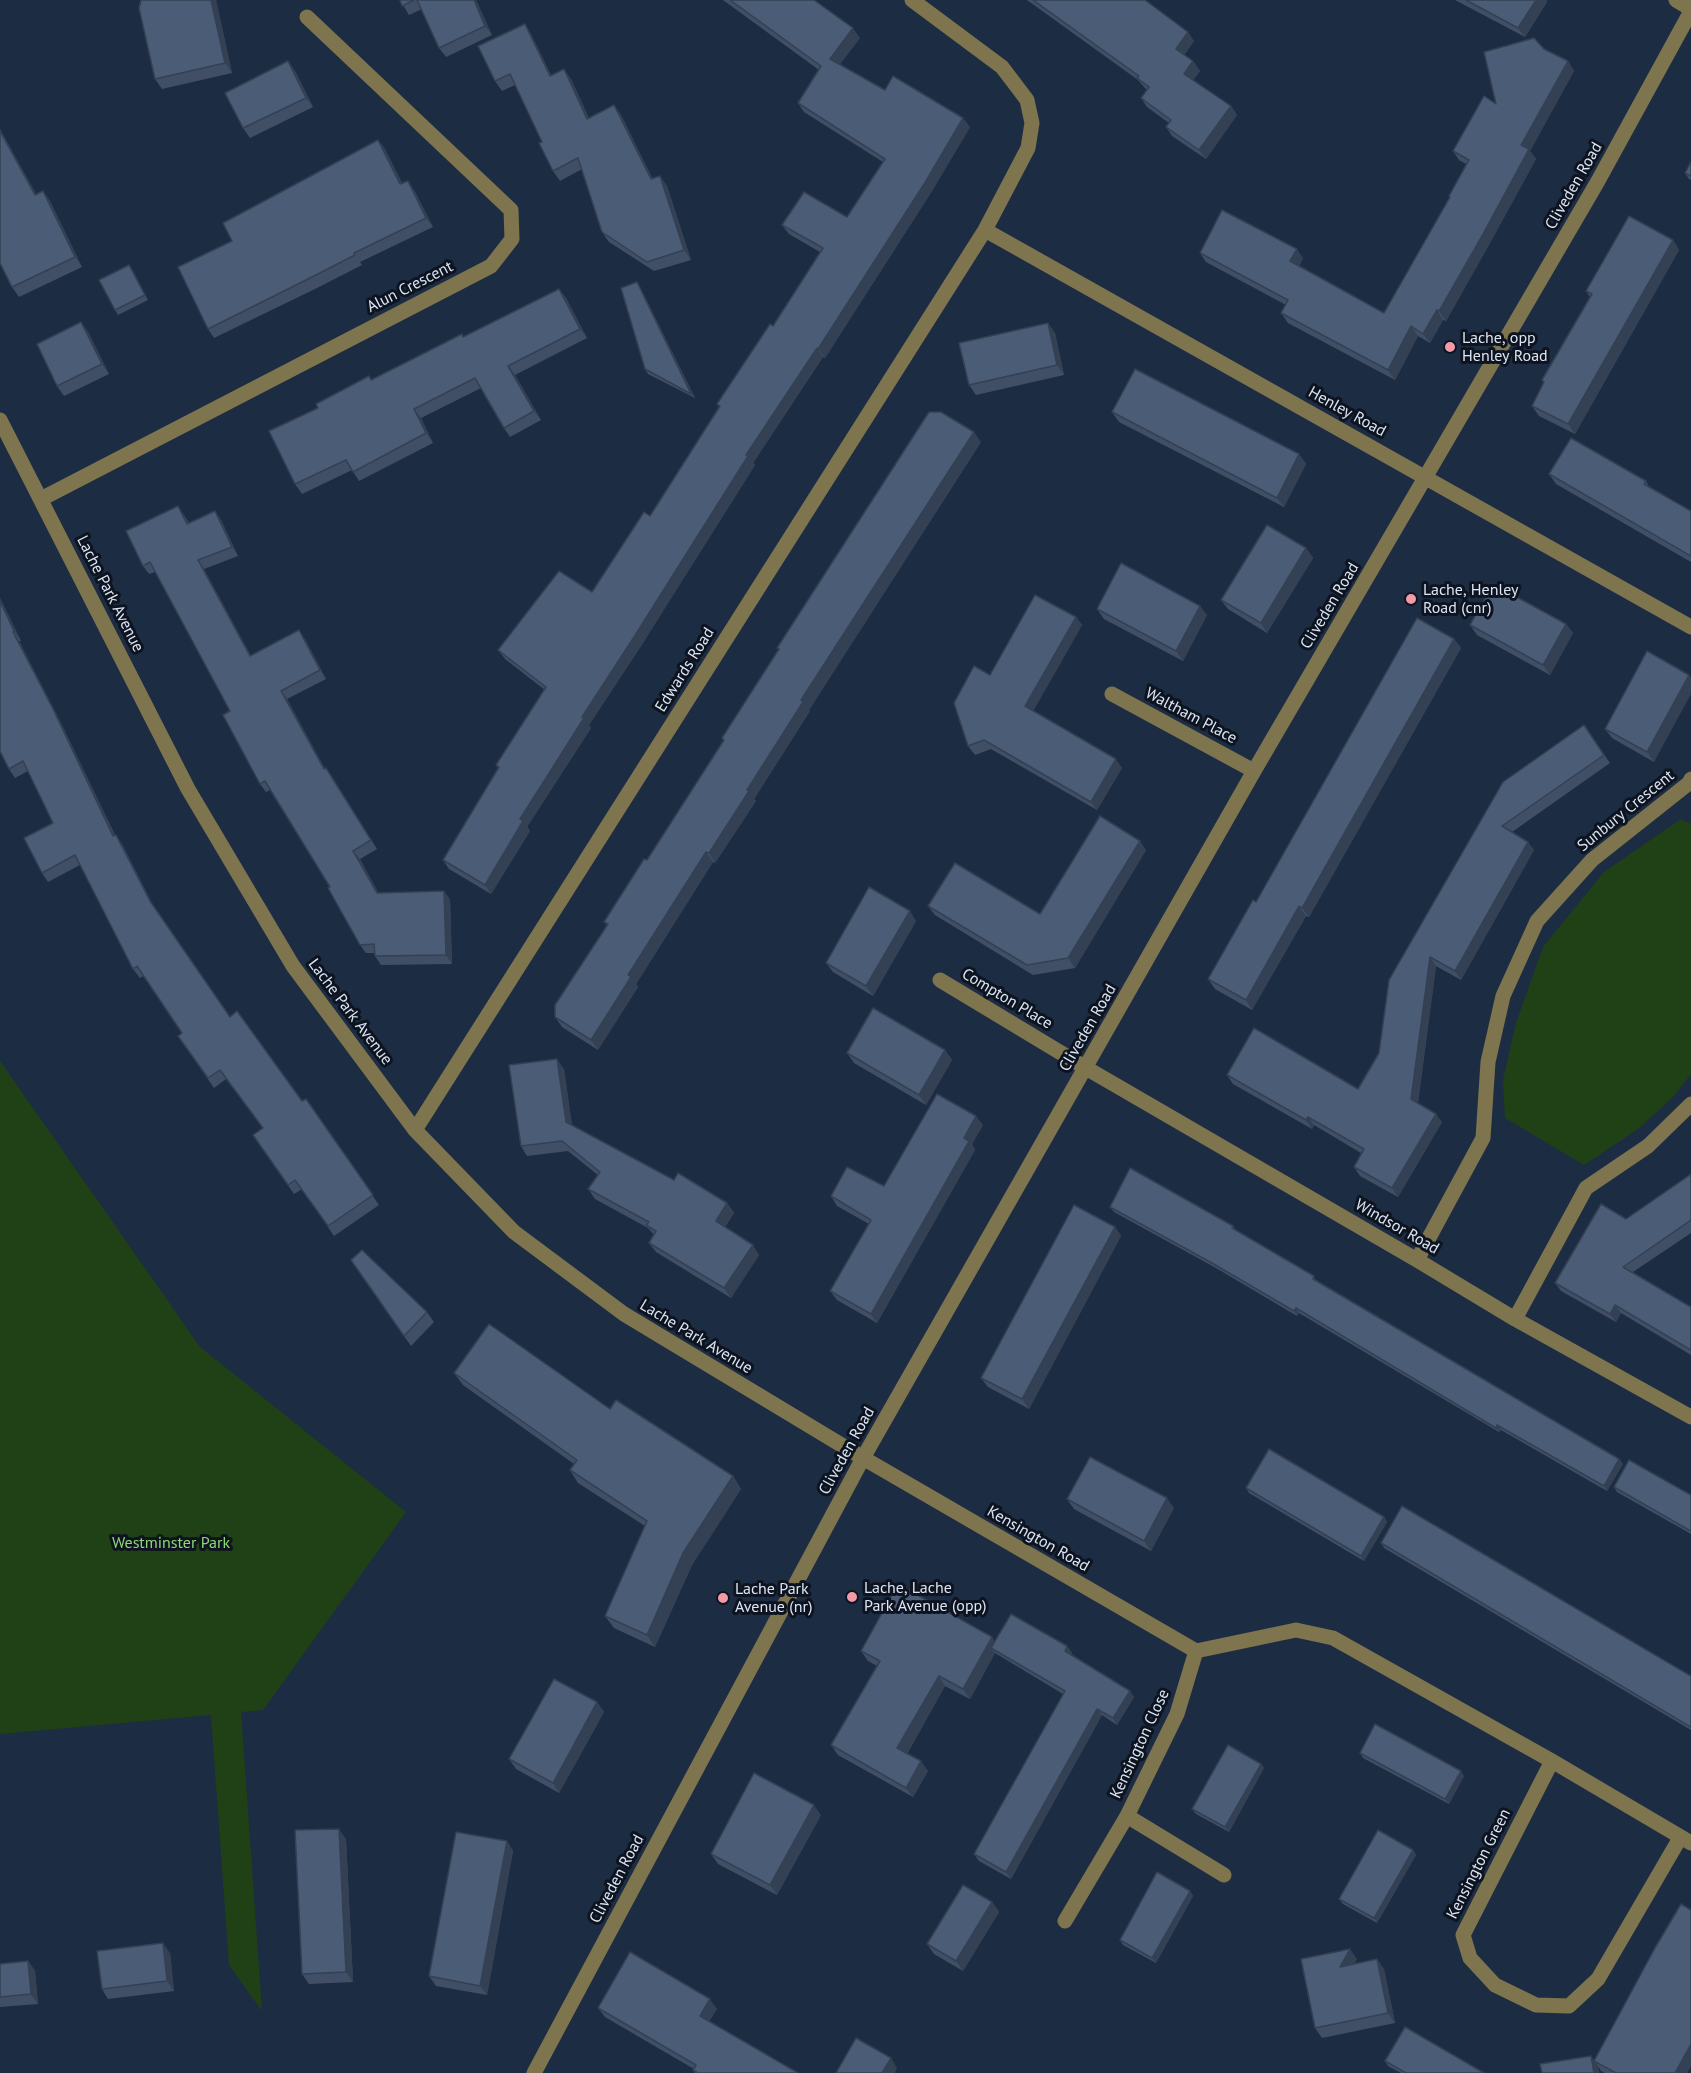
<!DOCTYPE html>
<style>
body{margin:0}
canvas{display:block;background:#1c2c43}
</style>
<canvas width="1691" height="2073"></canvas>
<script>
const ctx = document.querySelector('canvas').getContext('2d');
ctx.lineJoin = 'round';
function fill(path, color) { ctx.fillStyle = color; ctx.fill(path, 'evenodd'); }
function trace(path, color, width, dash) { ctx.strokeStyle = color; ctx.lineWidth = width; ctx.lineCap = dash ? 'butt' : 'round'; ctx.setLineDash(dash || []); ctx.stroke(path); }
function write(font, color, halo, rows, align = 'center') {
  ctx.font = font + ' "PT Sans",sans-serif'; ctx.lineWidth = 6; ctx.setLineDash([]); ctx.textBaseline = 'middle'; ctx.strokeStyle = halo; ctx.fillStyle = color; for (const [text, x, y, turn = 0] of rows) {
    ctx.save(); ctx.translate(x, y); ctx.rotate((+turn || 0) * Math.PI / 180); ctx.textAlign = isNaN(turn) ? turn : align; if (halo) ctx.strokeText(text, 0, 0); ctx.fillText(text, 0, 0); ctx.restore();
  }
}
fill(new Path2D(`
 M1681 819 1691 824V1074L1673 1097 1638 1129 1584 1165 1505 1118 1503 1080 1516 1023 1543 947 1604 872Z
 M0 1061 200 1347 406 1512 263 1710 241 1712 262 2011 229 1965 211 1715 0 1734Z`), '#204015');
trace(new Path2D(`
 M1676 0 1691 9
 M985 230 1691 627
 M0 420 188 789 293 966 415 1130 514 1232 624 1314 863 1458 1196 1651
 M41 499 491 266 512 239 511 210 307 17
 M1112 694 1254 771
 M940 980 1086 1068 1417 1260 1515 1319 1691 1417
 M415 1130 985 230 1028 148 1032 123 1027 100 1002 67 912 0
 M1417 1260 1483 1138 1488 1062 1503 996 1537 921 1592 860 1689 783 1691 779
 M1515 1319 1586 1188 1648 1146 1691 1104
 M1196 1651 1296 1630 1333 1638 1552 1761 1691 1843
 M1196 1651 1177 1714 1127 1816 1224 1875
 M1552 1761 1463 1935 1470 1958 1495 1985 1536 2005 1569 2006 1598 1979 1680 1838
 M1065 1921 1127 1816
 M534 2073 863 1458 1254 771 1598 181 1691 11`), '#7e744e', 15);
fill(new Path2D(`
 M216 0 232 73 162 89 155 79Z
 M400 0H476L492 35 446 57 439 48 422 9 409 15Z
 M723 0H814L860 38 840 64 885 90 970 127 932 191 825 358 823 357 753 463 755 465 641 646 589 725 591 728 527 827 530 831 491 894 449 869 443 860 498 768 496 765 545 690 505 659 498 650 592 592 650 516 719 407 717 404 773 326 820 252 789 234 782 225 847 217 883 162 804 112 798 103 819 70Z
 M1027 0H1145L1194 41 1184 55 1193 61 1200 71 1193 80 1231 106 1237 115 1206 159 1172 136 1166 127 1169 123 1147 107 1141 98 1147 90 1144 87 1138 80Z
 M1455 0H1546L1547 2 1525 37Z
 M525 24 531 34 551 75 571 79 589 118 614 105 621 115 652 178 660 176 667 186 691 260 654 271 609 242 602 232 582 169 560 181 553 171 542 142 515 85 502 91 495 81Z
 M1544 49 1568 61 1574 71 1530 151 1536 159 1490 243 1446 321 1443 320 1430 343 1418 336 1395 380 1288 323 1281 313 1286 305 1206 262 1200 253 1303 258 1299 266 1384 313 1450 198 1449 196 1466 164 1459 160 1453 151 1496 104Z
 M288 61 295 71 313 107 250 138 243 128Z
 M0 129 36 194 43 191 50 201 82 267 19 297 12 287 0 263Z
 M378 140 385 149 402 183 414 190 433 227 360 262 362 265 317 288 214 338 208 329 232 241Z
 M1691 162V180L1689 179 1685 173Z
 M1673 240 1679 250 1575 434 1539 416 1532 406 1543 383 1542 380 1590 297 1586 291Z
 M129 265 148 300 118 315 115 310Z
 M640 287 695 398 648 374 645 369Z
 M559 289 566 298 587 338 515 375 541 420 510 437 504 428 481 388 421 418 433 443 359 481 352 470 302 494 295 484 318 408 372 380 464 337Z
 M81 322 88 332 109 374 64 396 57 386Z
 M1055 333 1064 375 976 395 969 385Z
 M1112 412 1299 454 1306 464 1284 507 1119 422Z
 M981 442 809 710 810 711 754 799 756 801 715 863 713 862 636 984 638 987 598 1050 562 1027 555 1017 607 925 604 922 647 860 723 741 722 738 779 650 777 648Z
 M1549 474 1646 481 1649 487 1691 511V562L1556 484Z
 M215 511 221 520 238 556 204 569 251 656 305 639 326 679 287 699 325 769 332 777 377 849 360 859 378 893 450 899 452 964 381 965 375 956V953H366L360 945 330 887 270 790 266 792 260 784 230 711 155 572 149 574 143 566 184 515 189 523Z
 M1306 548 1313 558 1267 633 1228 609 1221 600Z
 M0 598 21 641H19L60 721 115 835 122 844 156 911 230 1017 302 1101 306 1099 379 1205 334 1236 302 1189 294 1194 253 1135 263 1128 226 1079 214 1088 178 1036 182 1033 143 976 140 978 133 969 80 865 48 882 42 873 53 823 28 771 15 778 9 769 0 751Z
 M1097 609 1207 615 1183 661 1104 619Z
 M1076 617 1082 625 1033 711 1122 768 1097 810 991 749 975 755 968 746 990 675Z
 M1566 624 1573 633 1550 675 1477 635 1470 625Z
 M1454 639 1461 648 1309 917 1306 916 1252 1010 1215 989 1208 979 1256 902Z
 M1691 677 1654 762 1612 738 1605 729Z
 M1584 725 1610 763 1512 832 1534 850 1461 980 1436 966 1418 1103 1442 1122 1398 1197 1360 1176 1354 1167 1361 1153 1314 1125 1312 1129 1233 1084 1227 1075 1358 1089 1379 1053 1503 782Z
 M1146 850 1075 968 1033 975 935 915 928 906 1040 914Z
 M916 921 873 996 833 972 826 963Z
 M945 1050 952 1060 926 1105 854 1063 847 1053Z
 M564 1069 572 1126 674 1180 727 1203 734 1213 725 1227 759 1255 731 1298 656 1252 649 1243 654 1235 648 1228 595 1199 588 1189 598 1175 568 1151 527 1156 521 1146Z
 M983 1125 972 1144 975 1150 877 1323 837 1300 830 1291 869 1224 837 1206 831 1196 884 1186Z
 M1691 1174V1233L1633 1272 1691 1307V1355L1621 1313 1616 1322 1561 1291 1555 1283 1626 1219Z
 M1110 1207 1233 1226 1236 1230 1318 1281 1619 1459 1623 1464 1607 1491 1501 1430 1499 1432 1299 1313 1297 1316 1216 1268 1114 1212Z
 M1115 1227 1121 1236 1029 1409 988 1387 981 1378Z
 M351 1260 427 1312 434 1322 411 1346Z
 M454 1373 610 1409 733 1476 741 1489 692 1565 655 1647 614 1628 605 1616 645 1526 578 1483 570 1470 574 1464 463 1385Z
 M1614 1487 1691 1495V1534L1617 1492Z
 M1246 1488 1384 1517 1387 1522 1364 1561 1249 1493Z
 M1067 1499 1174 1508 1151 1551 1074 1509Z
 M1381 1543 1691 1676V1730L1384 1548Z
 M995 1642 1067 1646 1072 1653 1071 1654 1134 1697 1117 1725 1102 1715 1011 1879 979 1861 974 1854 1063 1694 995 1653 970 1699 945 1686 907 1754 928 1771 913 1797 838 1755 831 1745 877 1666 868 1661 861 1651Z
 M597 1702 604 1712 559 1793 516 1769 509 1759Z
 M1360 1753 1464 1776 1449 1804 1363 1758Z
 M1261 1764 1264 1768 1229 1832 1196 1814 1192 1809Z
 M821 1815 777 1895 718 1864 711 1854Z
 M346 1839 353 1982 309 1984 302 1974Z
 M507 1841 513 1851 487 1995 436 1986 429 1976Z
 M1413 1850 1416 1855 1377 1923 1343 1904 1339 1899Z
 M1190 1891 1193 1896 1156 1963 1123 1945 1120 1940Z
 M992 1902 999 1912 963 1971 934 1954 927 1944Z
 M170 1953 174 1991 108 1999 102 1989Z
 M1357 1959 1354 1964 1384 1969 1395 2023 1322 2038 1315 2028Z
 M28 1961 35 1971 38 2004 0 2007V1964Z
 M598 2008 717 2009 709 2021 798 2073H695L693 2070 694 2069 605 2017Z
 M1385 2061 1484 2073H1401L1388 2066Z
 M1594 2061 1691 2066 1687 2073H1605L1601 2071 1598 2066 1599 2073H1542Z`), '#404f65');
fill(new Path2D(`
 M211 0H216L232 73 225 63Z
 M474 0H476L492 35 485 26Z
 M1536 0H1546L1547 2 1525 37 1518 28Z
 M525 24 531 34 556 86 550 76Z
 M853 28 860 38 837 68 830 59Z
 M1188 32 1194 41 1182 58 1176 49Z
 M288 61 295 71 313 107 306 98Z
 M1193 61 1200 71 1191 83 1184 74Z
 M1568 61 1574 71 1530 151 1536 159 1490 243 1446 321 1439 311 1521 145Z
 M564 69 571 79 594 129 587 119Z
 M614 105 621 115 658 189 651 179Z
 M1231 106 1237 115 1206 159 1199 150Z
 M963 118 970 127 932 191 825 358 818 349Z
 M0 129 41 204 35 195 0 131Z
 M378 140 385 149 407 194 400 184Z
 M660 176 667 186 691 260 684 250Z
 M408 181 414 190 433 227 426 218Z
 M43 191 50 201 82 267 75 257Z
 M1673 240 1679 250 1575 434 1568 424Z
 M1297 249 1303 258 1297 271 1290 261Z
 M129 265 133 270 148 300 145 295Z
 M637 282 640 287 695 398 691 394Z
 M559 289 566 298 587 338 580 329Z
 M1437 310 1443 320 1430 343 1423 334Z
 M81 322 88 332 109 374 102 364Z
 M1048 323 1055 333 1064 375 1057 365Z
 M1411 326 1418 336 1395 380 1388 370Z
 M817 348 823 357 753 463 755 465 641 646 589 725 591 728 527 827 530 831 491 894 485 885 520 819 582 717 746 455Z
 M508 366 515 375 541 420 534 411Z
 M414 409 421 418 433 443 426 433Z
 M974 432 981 442 809 710 810 711 754 799 756 801 715 863 709 853 801 700Z
 M1299 454 1306 464 1284 507 1277 498Z
 M178 506 184 515 193 533 187 524Z
 M215 511 221 520 238 556 232 547Z
 M1306 548 1313 558 1267 633 1261 623Z
 M198 560 204 569 256 665 250 656Z
 M0 598 5 608 21 641 14 631 0 601Z
 M1200 606 1207 615 1183 661 1176 651Z
 M1076 617 1082 625 1031 715 1025 706Z
 M1566 624 1573 633 1550 675 1543 665Z
 M299 630 305 639 326 679 320 670Z
 M13 632 19 641 60 721 119 845 113 836Z
 M1454 639 1461 648 1309 917 1302 908Z
 M1689 675 1691 677V694L1654 762 1647 752Z
 M281 691 287 699 330 778 324 769Z
 M1116 759 1122 768 1097 810 1091 802Z
 M116 835 122 844 156 911 150 901Z
 M1140 841 1146 850 1075 968 1068 958Z
 M1528 842 1534 850 1461 980 1455 971Z
 M353 851 360 859 383 901 377 893Z
 M706 852 713 862 636 984 638 987 598 1050 591 1040 628 975Z
 M444 891 450 899 452 964 446 955Z
 M1299 906 1306 916 1252 1010 1246 1000Z
 M910 911 916 921 873 996 866 986Z
 M1430 957 1436 966 1417 1108 1411 1099Z
 M945 1050 952 1060 926 1105 919 1095Z
 M557 1059 564 1069 573 1132 566 1122Z
 M1436 1114 1442 1122 1398 1197 1392 1188Z
 M976 1116 983 1125 972 1144 975 1150 877 1323 871 1314Z
 M1308 1117 1314 1125 1312 1129 1306 1120Z
 M727 1203 734 1213 723 1230 716 1221Z
 M1115 1227 1121 1236 1029 1409 1022 1399Z
 M753 1245 759 1255 731 1298 724 1288Z
 M1615 1305 1621 1313 1616 1322 1610 1314Z
 M1296 1308 1299 1313 1297 1316 1294 1311Z
 M1497 1425 1501 1430 1499 1432 1496 1428Z
 M1619 1459 1623 1464 1607 1491 1604 1486Z
 M733 1476 741 1489 692 1565 655 1647 647 1635 683 1553Z
 M1167 1498 1174 1508 1151 1551 1144 1541Z
 M1384 1517 1387 1522 1364 1561 1361 1556Z
 M992 1637 998 1646 991 1648 995 1653 970 1699 963 1689Z
 M1067 1646 1072 1653 1069 1657 1065 1651Z
 M939 1676 945 1686 904 1758 897 1748Z
 M1130 1691 1134 1697 1117 1725 1113 1718Z
 M597 1702 604 1712 559 1793 553 1783Z
 M1097 1709 1102 1715 1011 1879 1006 1872Z
 M921 1761 928 1771 913 1797 906 1788Z
 M1261 1764 1264 1768 1229 1832 1225 1827Z
 M1461 1771 1464 1776 1449 1804 1445 1799Z
 M814 1805 821 1815 777 1895 770 1885Z
 M339 1829 346 1839 353 1982 346 1972Z
 M507 1841 513 1851 487 1995 480 1986Z
 M1413 1850 1416 1855 1377 1923 1374 1918Z
 M1190 1891 1193 1896 1156 1963 1152 1958Z
 M992 1902 999 1912 963 1971 956 1961Z
 M163 1943 170 1953 174 1991 167 1981Z
 M1350 1949 1357 1959 1347 1977 1340 1967Z
 M1377 1959 1384 1969 1395 2023 1388 2013Z
 M28 1961 35 1971 38 2004 31 1994Z
 M710 1999 717 2009 707 2025 700 2016Z
 M1691 2044V2066L1687 2073H1675Z
 M1591 2056 1598 2066 1599 2073H1594Z
 M891 2058 897 2068 895 2073H882Z`), '#344053');
const building = new Path2D(`
 M141 0H211L225 63 155 79 139 8Z
 M400 0H414L402 6Z
 M417 0H474L485 26 439 48Z
 M730 0H814L853 28 830 59 885 90 893 76 963 118 926 181 818 349 817 348 746 455 748 456 634 637 582 717 584 718 520 819 523 821 485 885 443 860 499 767 496 765 546 687 498 650 559 571 592 592 644 512 650 516 720 406 717 404 770 324 773 326 823 248 782 225 804 192 847 217 885 159 798 103 821 66Z
 M1033 0H1145L1188 32 1176 49 1193 61 1184 74 1231 106 1199 150 1166 127 1171 120 1141 98 1149 87 1137 78 1139 76Z
 M1466 0H1536L1518 28Z
 M525 24 550 76 564 69 587 119 614 105 651 179 660 176 684 250 647 262 602 232 578 158 553 171 539 143 542 142 510 74 495 81 478 46Z
 M1534 38 1544 49 1568 61 1521 145 1529 149 1483 234 1439 311 1437 310 1423 334 1411 326 1388 370 1281 313 1288 300 1200 253 1222 210 1297 249 1290 261 1384 313 1450 197 1449 196 1469 160 1453 151 1484 96 1496 104 1484 52Z
 M288 61 306 98 243 128 225 93Z
 M0 131 35 195 43 191 75 257 12 287 0 263Z
 M378 140 400 184 408 181 426 218 354 253 355 255 310 278 208 329 178 267 232 241 223 223Z
 M1691 162V176L1685 173Z
 M1629 216 1673 240 1568 424 1532 406 1544 382 1542 380 1592 294 1586 291Z
 M129 265 145 295 115 310 99 280Z
 M637 282 691 394 645 369 621 288Z
 M559 289 580 329 508 366 534 411 504 428 475 378 414 409 426 433 353 472 346 460 295 484 269 431 318 408 316 404 369 376 371 380 462 334 463 337Z
 M81 322 102 364 57 386 37 344Z
 M1048 323 1057 365 969 385 959 343Z
 M1135 369 1299 454 1277 498 1112 412Z
 M929 412H941L974 432 801 700 803 702 747 790 749 791 709 853 706 852 628 975 631 977 591 1040 555 1017V1005L608 924 604 922 644 859 647 860 724 740 722 738 779 649 777 648Z
 M1571 438 1646 481 1644 484 1691 511V556L1549 474Z
 M178 506 187 524 215 511 232 547 198 560 250 656 299 630 320 670 281 691 324 769 326 768 371 840 353 851 377 893 444 891 446 955 375 956 374 944 360 945 328 888 330 887 265 781 260 784 223 715 230 711 150 562 143 566 126 531Z
 M1267 525 1306 548 1261 623 1221 600Z
 M1121 563 1200 606 1176 651 1097 609Z
 M1493 584 1566 624 1543 665 1470 625Z
 M1035 595 1076 617 1025 706 1116 759 1091 802 984 740 968 746 954 703 974 666 990 675Z
 M0 601 14 631 13 632 54 711 113 836 116 835 150 901 230 1017 237 1011 302 1101 306 1099 373 1195 328 1226 295 1180 288 1185 253 1135 263 1128 220 1070 208 1078 178 1036 182 1033 137 966 133 969 75 855 42 873 24 838 53 823 23 761 9 769 0 751Z
 M1417 618 1454 639 1302 908 1299 906 1246 1000 1208 979 1253 900 1256 902Z
 M1647 651 1689 675 1647 752 1605 729Z
 M1584 725 1604 755 1502 826 1528 842 1455 971 1430 957 1411 1099 1436 1114 1392 1188 1354 1167 1364 1149 1308 1117 1306 1120 1227 1075 1254 1028 1358 1089 1379 1053 1389 980 1503 782Z
 M1100 816 1140 841 1068 958 1027 965 928 906 955 863 1040 914Z
 M869 887 910 911 866 986 826 963Z
 M873 1008 945 1050 919 1095 847 1053Z
 M557 1059 566 1122 674 1180 678 1173 727 1203 716 1221 753 1245 724 1288 649 1243 656 1231 646 1225 649 1222 588 1189 600 1172 562 1141 521 1146 509 1065Z
 M937 1094 976 1116 964 1138 969 1141 871 1314 830 1291 871 1220 831 1196 847 1167 884 1186Z
 M1130 1168 1233 1226 1232 1228 1314 1276 1313 1279 1619 1459 1604 1486 1497 1425 1496 1428 1296 1308 1294 1311 1212 1263 1110 1207Z
 M1691 1174V1220L1623 1267 1691 1307V1350L1615 1305 1610 1314 1555 1283 1601 1204 1626 1219Z
 M1074 1205 1115 1227 1022 1399 981 1378Z
 M362 1250 427 1312 404 1336 351 1260Z
 M489 1324 610 1409 616 1400 733 1476 683 1553 647 1635 605 1616 647 1521 570 1470 577 1460 454 1373Z
 M1269 1449 1384 1517 1361 1556 1246 1488Z
 M1090 1457 1167 1498 1144 1541 1067 1499Z
 M1629 1460 1691 1495V1531L1614 1487Z
 M1402 1506 1691 1676V1727L1381 1543Z
 M898 1584 992 1637 963 1689 939 1676 897 1748 921 1761 906 1788 831 1745 880 1661 861 1651Z
 M1011 1614 1067 1646 1065 1651 1130 1691 1113 1718 1097 1709 1006 1872 974 1854 1065 1691 991 1648Z
 M554 1679 597 1702 553 1783 509 1759Z
 M1375 1724 1461 1771 1445 1799 1360 1753Z
 M1228 1745 1261 1764 1225 1827 1192 1809Z
 M754 1773 814 1805 770 1885 711 1854Z
 M339 1829 346 1972 302 1974 295 1830Z
 M1378 1830 1413 1850 1374 1918 1339 1899Z
 M456 1832 507 1841 480 1986 429 1976Z
 M1157 1872 1190 1891 1152 1958 1120 1940Z
 M963 1885 992 1902 956 1961 927 1944Z
 M1681 1904 1691 1910V2044L1675 2073H1616L1594 2061 1655 1948Z
 M163 1943 167 1981 102 1989 97 1951Z
 M1350 1949 1340 1967 1377 1959 1388 2013 1315 2028 1301 1959Z
 M630 1952 710 1999 700 2016 798 2073H698L693 2070 696 2065 598 2008Z
 M28 1961 31 1994 0 1997V1964Z
 M1405 2027 1484 2073H1406L1385 2061Z
 M856 2038 891 2058 882 2073H836Z
 M1591 2056 1594 2073H1542L1540 2064Z`);
fill(building, '#4b5c76');
trace(building, '#344053', 1.5);
for (const [x, y, r, color] of [
 [1450,347,6,"#f39aa7"],
 [1411,599,6,"#f39aa7"],
 [852,1597,6,"#f39aa7"],
 [723,1598,6,"#f39aa7"]
]) { const dot = new Path2D(); dot.arc(x, y, r, 0, 2 * Math.PI); ctx.fillStyle = color; ctx.fill(dot); trace(dot, '#0d141f', 2); }
write('16px', '#dbe5f5', '#0d141f', [
 ["Cliveden Road",1574,186,-60],
 ["Alun Crescent",410,287,-27],
 ["Henley Road",1347,412,29],
 ["Lache Park Avenue",110,594,63],
 ["Cliveden Road",1330,606,-59],
 ["Edwards Road",685,670,-58],
 ["Waltham Place",1191,716,28],
 ["Sunbury Crescent",1626,811,-39],
 ["Compton Place",1007,999,31],
 ["Lache Park Avenue",350,1012,53],
 ["Cliveden Road",1088,1028,-60],
 ["Windsor Road",1397,1227,30],
 ["Lache Park Avenue",696,1337,31],
 ["Cliveden Road",847,1451,-61],
 ["Kensington Road",1038,1539,30],
 ["Kensington Close",1140,1744,-65],
 ["Kensington Green",1479,1864,-63],
 ["Cliveden Road",617,1879,-62]
]);
write('16px', '#dbe5f5', '#0d141f', [
 ["Lache, opp",1462,338],
 ["Henley Road",1462,356],
 ["Lache, Henley",1423,590],
 ["Road (cnr)",1423,608],
 ["Lache, Lache",864,1588],
 ["Park Avenue (opp)",864,1606],
 ["Lache Park",735,1589],
 ["Avenue (nr)",735,1607]
], 'left');
write('16px', '#8fd974', '#0d141f', [
 ["Westminster Park",171,1543]
]);
</script>
